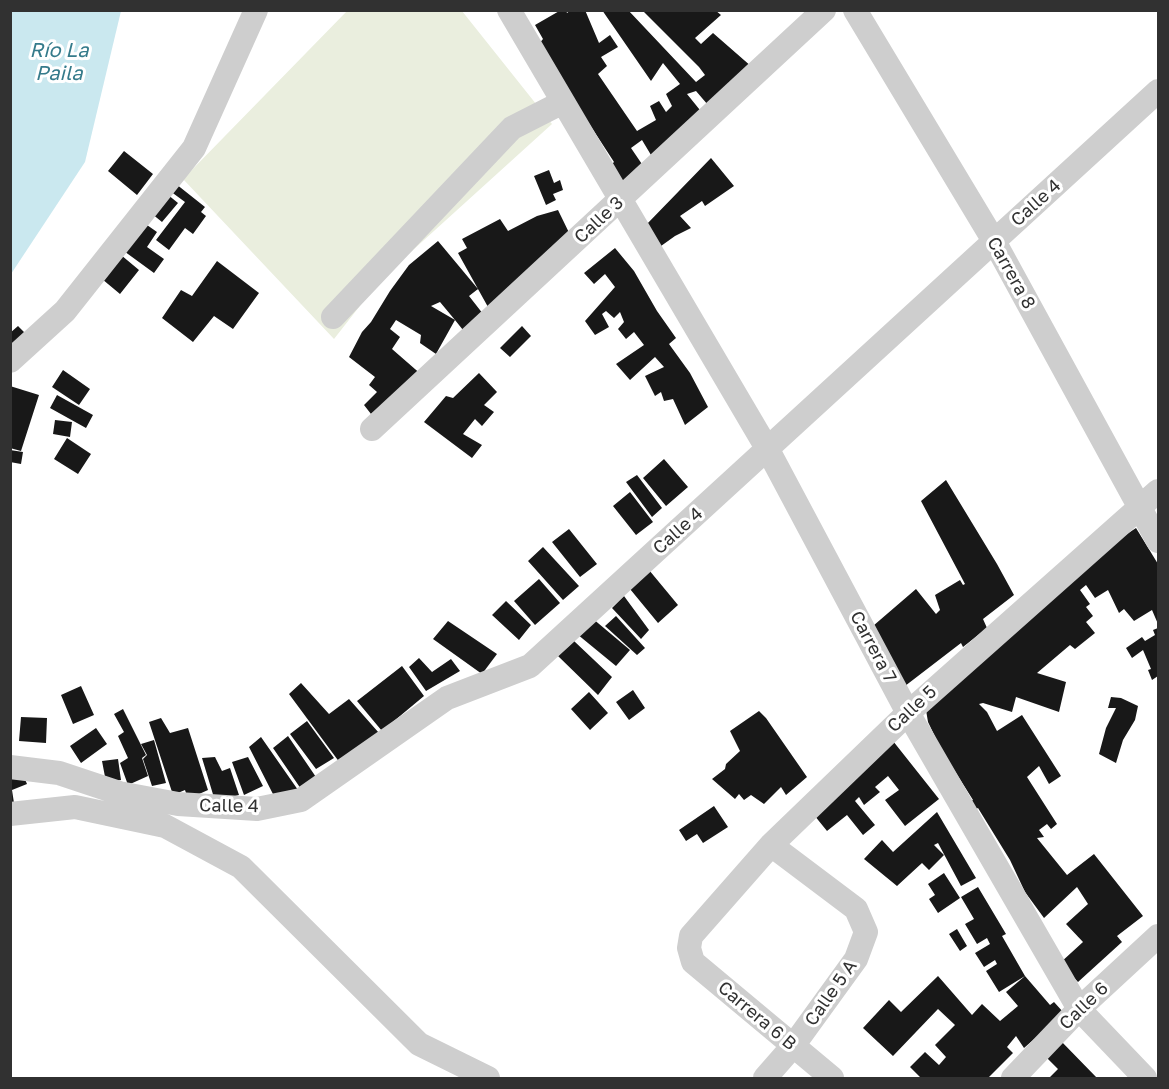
<!DOCTYPE html>
<meta charset="utf-8">
<style>
body{margin:0}
#map{position:relative;width:1169px;height:1089px;overflow:hidden;background:#fff;font-family:"Golos Text",sans-serif}
canvas{display:block}
.frame{position:absolute;inset:0;border:12px solid #313131;pointer-events:none}
</style>
<div id="map">
<canvas width="1169" height="1089"></canvas>
<div class="frame"></div>
</div>
<script>
const ctx = document.querySelector('canvas').getContext('2d');
ctx.lineJoin = 'round';
function fill(path, color) { ctx.fillStyle = color; ctx.fill(path, 'evenodd'); }
function trace(path, color, width, dash) { ctx.strokeStyle = color; ctx.lineWidth = width; ctx.lineCap = dash ? 'butt' : 'round'; ctx.setLineDash(dash || []); ctx.stroke(path); }
function write(font, color, halo, rows, align = 'center') {
  ctx.font = font + ' "Golos Text",sans-serif'; ctx.lineWidth = 6; ctx.setLineDash([]); ctx.textBaseline = 'middle'; ctx.strokeStyle = halo; ctx.fillStyle = color; for (const [text, x, y, turn = 0] of rows) {
    ctx.save(); ctx.translate(x, y); ctx.rotate((+turn || 0) * Math.PI / 180); ctx.textAlign = isNaN(turn) ? turn : align; if (halo) ctx.strokeText(text, 0, 0); ctx.fillText(text, 0, 0); ctx.restore();
  }
}
fill(new Path2D(`
 M347 11H462L552 124 381 279 334 339 183 179Z`), '#eaeede');
fill(new Path2D(`
 M11 10 121 11 85 162 11 274Z`), '#cae8ef');
fill(new Path2D(`
 M561 10H566L567 13 571 10H585L599 43 610 35 618 47 601 57 607 66 598 74 637 131 656 120 650 106 659 101 666 112 672 106 666 94 680 84 663 63 651 81 602 10H628L696 82 705 75 699 67 642 10H715L721 15 695 38 701 44 713 33 760 74 714 112 696 91 687 94 708 120 657 165 642 140 631 148 648 173 630 189 609 167 614 162 538 45 543 39 535 25Z
 M124 151 153 174 137 195 108 171Z
 M711 158 734 186 705 206 702 201 680 216 691 228 675 236 661 246 646 225Z
 M549 170 554 183 560 180 563 190 553 194 556 200 546 205 534 176Z
 M176 184 205 207 201 212 206 216 193 234 185 228 169 250 156 240 185 202 170 191Z
 M162 190 178 203 162 222 146 209Z
 M558 210 576 247 488 307 458 253 467 248 462 239 500 219 508 231 537 216Z
 M137 218 157 232 147 247 164 259 154 273 117 246Z
 M438 241 478 289 469 296 487 319 467 335 455 320 436 354 420 343 421 335 396 320 390 329 400 337 392 349 423 376 371 414 364 405 377 392 369 385 375 377 349 357 362 332 371 322 390 291 409 265ZM440 302 455 320 431 306Z
 M615 248 634 271 657 311 676 338 669 344 690 373 708 407 685 425 673 399 664 401 661 392 655 396 645 376 664 367 655 357 630 380 616 364 644 345 634 332 626 339 618 329 624 322 620 312 614 318 606 311 602 314 609 327 595 335 585 321 615 287 605 274 594 284 584 273Z
 M121 255 139 270 120 294 102 279Z
 M217 261 259 293 233 329 214 316 193 342 162 318 181 290 192 296Z
 M18 326 28 336 10 352V333Z
 M522 326 531 336 510 357 500 348Z
 M63 370 90 389 79 405 52 387Z
 M479 373 497 392 484 405 494 412 482 426 475 419 463 434 482 445 472 458 424 422 446 396 453 398Z
 M10 386 39 395 21 451 10 448Z
 M57 395 93 415 86 428 50 408Z
 M55 420 72 422 70 437 53 434Z
 M67 438 91 454 78 474 54 459Z
 M10 450 23 452 21 464 10 462Z
 M664 459 688 487 666 506 643 478Z
 M637 475 662 508 652 517 626 482Z
 M946 480 997 564 1014 595 983 619 987 628 963 647 961 643 905 686 873 626 916 589 936 614 940 610 935 595 960 580 963 585 965 584 921 501Z
 M630 492 653 522 636 535 613 506Z
 M1136 528 1158 564V624L1152 610 1134 621 1124 609 1119 613 1108 590 1095 598 1086 585 1080 590 1090 604 1086 607 1093 616 1086 622 1095 633 1075 649 1070 645 1037 673 1066 682 1059 712 1016 697 1012 712 983 703 979 704 987 712 997 731 1022 715 1061 776 1049 784 1039 766 1027 777 1057 824 1051 829 1047 824 1039 830 1044 837 1037 838 1067 875 1094 854 1143 916 1117 936 1122 942 1078 982 1060 963 1083 942 1066 924 1088 904 1077 887 1044 918 1025 892 1010 860 978 808 974 810 969 802 973 800 941 749 928 722 926 710 1112 544Z
 M569 529 597 564 580 577 552 542Z
 M543 547 579 586 563 600 528 561Z
 M649 570 678 605 658 623 630 589Z
 M539 579 560 603 535 625 514 601Z
 M624 596 649 630 641 639 612 608Z
 M506 601 531 625 519 640 492 615Z
 M616 616 645 648 637 655 605 626Z
 M592 618 630 650 616 666 577 634Z
 M448 621 497 654 482 674 433 639Z
 M1158 628V676L1152 680 1148 670 1151 669 1143 650 1132 658 1126 648 1142 637 1145 641 1155 635 1153 630Z
 M574 641 612 677 598 695 558 656Z
 M419 658 432 672 451 659 460 671 426 691 409 667Z
 M402 666 424 696 382 731 357 701Z
 M301 683 329 714 349 699 379 733 340 763 289 694Z
 M81 686 94 715 73 724 61 695Z
 M633 690 645 708 629 720 616 702Z
 M589 692 608 713 590 730 571 709Z
 M1111 697 1121 698 1138 706 1135 720 1123 740 1116 763 1099 754 1106 728 1116 708H1108Z
 M123 709 146 755 142 758 148 776 128 785 120 763 128 758 118 736 124 732 114 714Z
 M759 711 766 718 807 777 786 795 781 787 764 804 751 795 744 800 739 794 735 799 712 779 725 769 726 764 740 751 730 731Z
 M21 717 47 718 46 743 19 741Z
 M161 718 170 733 188 728 208 790 188 799 185 790 173 795 149 722Z
 M307 721 334 758 316 769 290 734Z
 M96 728 107 744 81 763 70 746Z
 M288 736 318 780 301 789 273 748Z
 M261 737 298 790 275 798 249 747Z
 M154 740 166 783 152 786 143 759 147 755 141 744Z
 M893 741 939 799 905 826 885 800 899 790 888 776 875 787 880 792 864 805 859 797 855 801 875 825 863 835 847 815 827 831 810 810Z
 M215 757 222 771 230 768 239 795 215 801 202 758Z
 M248 757 263 786 244 795 232 762Z
 M118 759 121 780 106 782 102 761Z
 M22 772 27 784 12 790 14 803H10V776Z
 M714 806 728 827 703 843 697 834 686 841 679 830Z
 M937 812 976 878 961 886 938 843 934 845 944 855 929 870 922 863 897 886 864 859 882 840 893 852Z
 M944 873 960 898 938 913 929 899 935 895 928 884Z
 M978 887 1006 934 1002 936 1025 976 1050 1005 1054 1002 1064 1013 1024 1048 1016 1036 1007 1047 1013 1053 988 1078H921L910 1067 925 1052 939 1065 946 1057 935 1045 955 1025 938 1009 893 1056 863 1028 889 1000 901 1012 938 976 972 1015 982 1004 1000 1021 1018 1006 1006 992 1025 976 999 992 986 971 997 964 995 960 984 967 975 953 990 944 987 938 977 944 965 924 974 919 961 897Z
 M957 929 967 946 960 951 949 934Z
 M1060 1040 1097 1078H1049L1058 1069 1044 1055Z`), '#181818');
trace(new Path2D(`
 M509 10 768 450 908 713 1079 1009 1145 1078
 M855 10 994 241 1158 541
 M333 317 512 128 563 102
 M10 361 65 311 194 148 256 10
 M372 429 824 10
 M10 767 59 773 119 793 178 804 257 809 301 800 447 698 530 666 1158 91
 M10 814 75 807 165 826 241 867 419 1044 488 1078
 M765 1078 793 1046 856 959 866 932 856 909 771 845
 M832 1078 693 962 689 948 691 936 771 845 908 713 1158 491
 M1013 1078 1079 1009 1158 936`), '#cecece', 24);
write('18px', '#313131', '#fff', [
 ["Calle 4",1036,203,-42],
 ["Calle 3",599,220,-43],
 ["Carrera 8",1011,273,61],
 ["Calle 4",678,531,-42],
 ["Carrera 7",873,647,62],
 ["Calle 5",912,709,-43],
 ["Calle 4",229,806,1],
 ["Calle 5 A",831,993,-55],
 ["Calle 6",1084,1006,-44],
 ["Carrera 6 B",757,1016,40]
]);
write('italic 20px', '#357b8b', '#fff', [
 ["Río La",59,51],
 ["Paila",59,74]
]);
</script>
